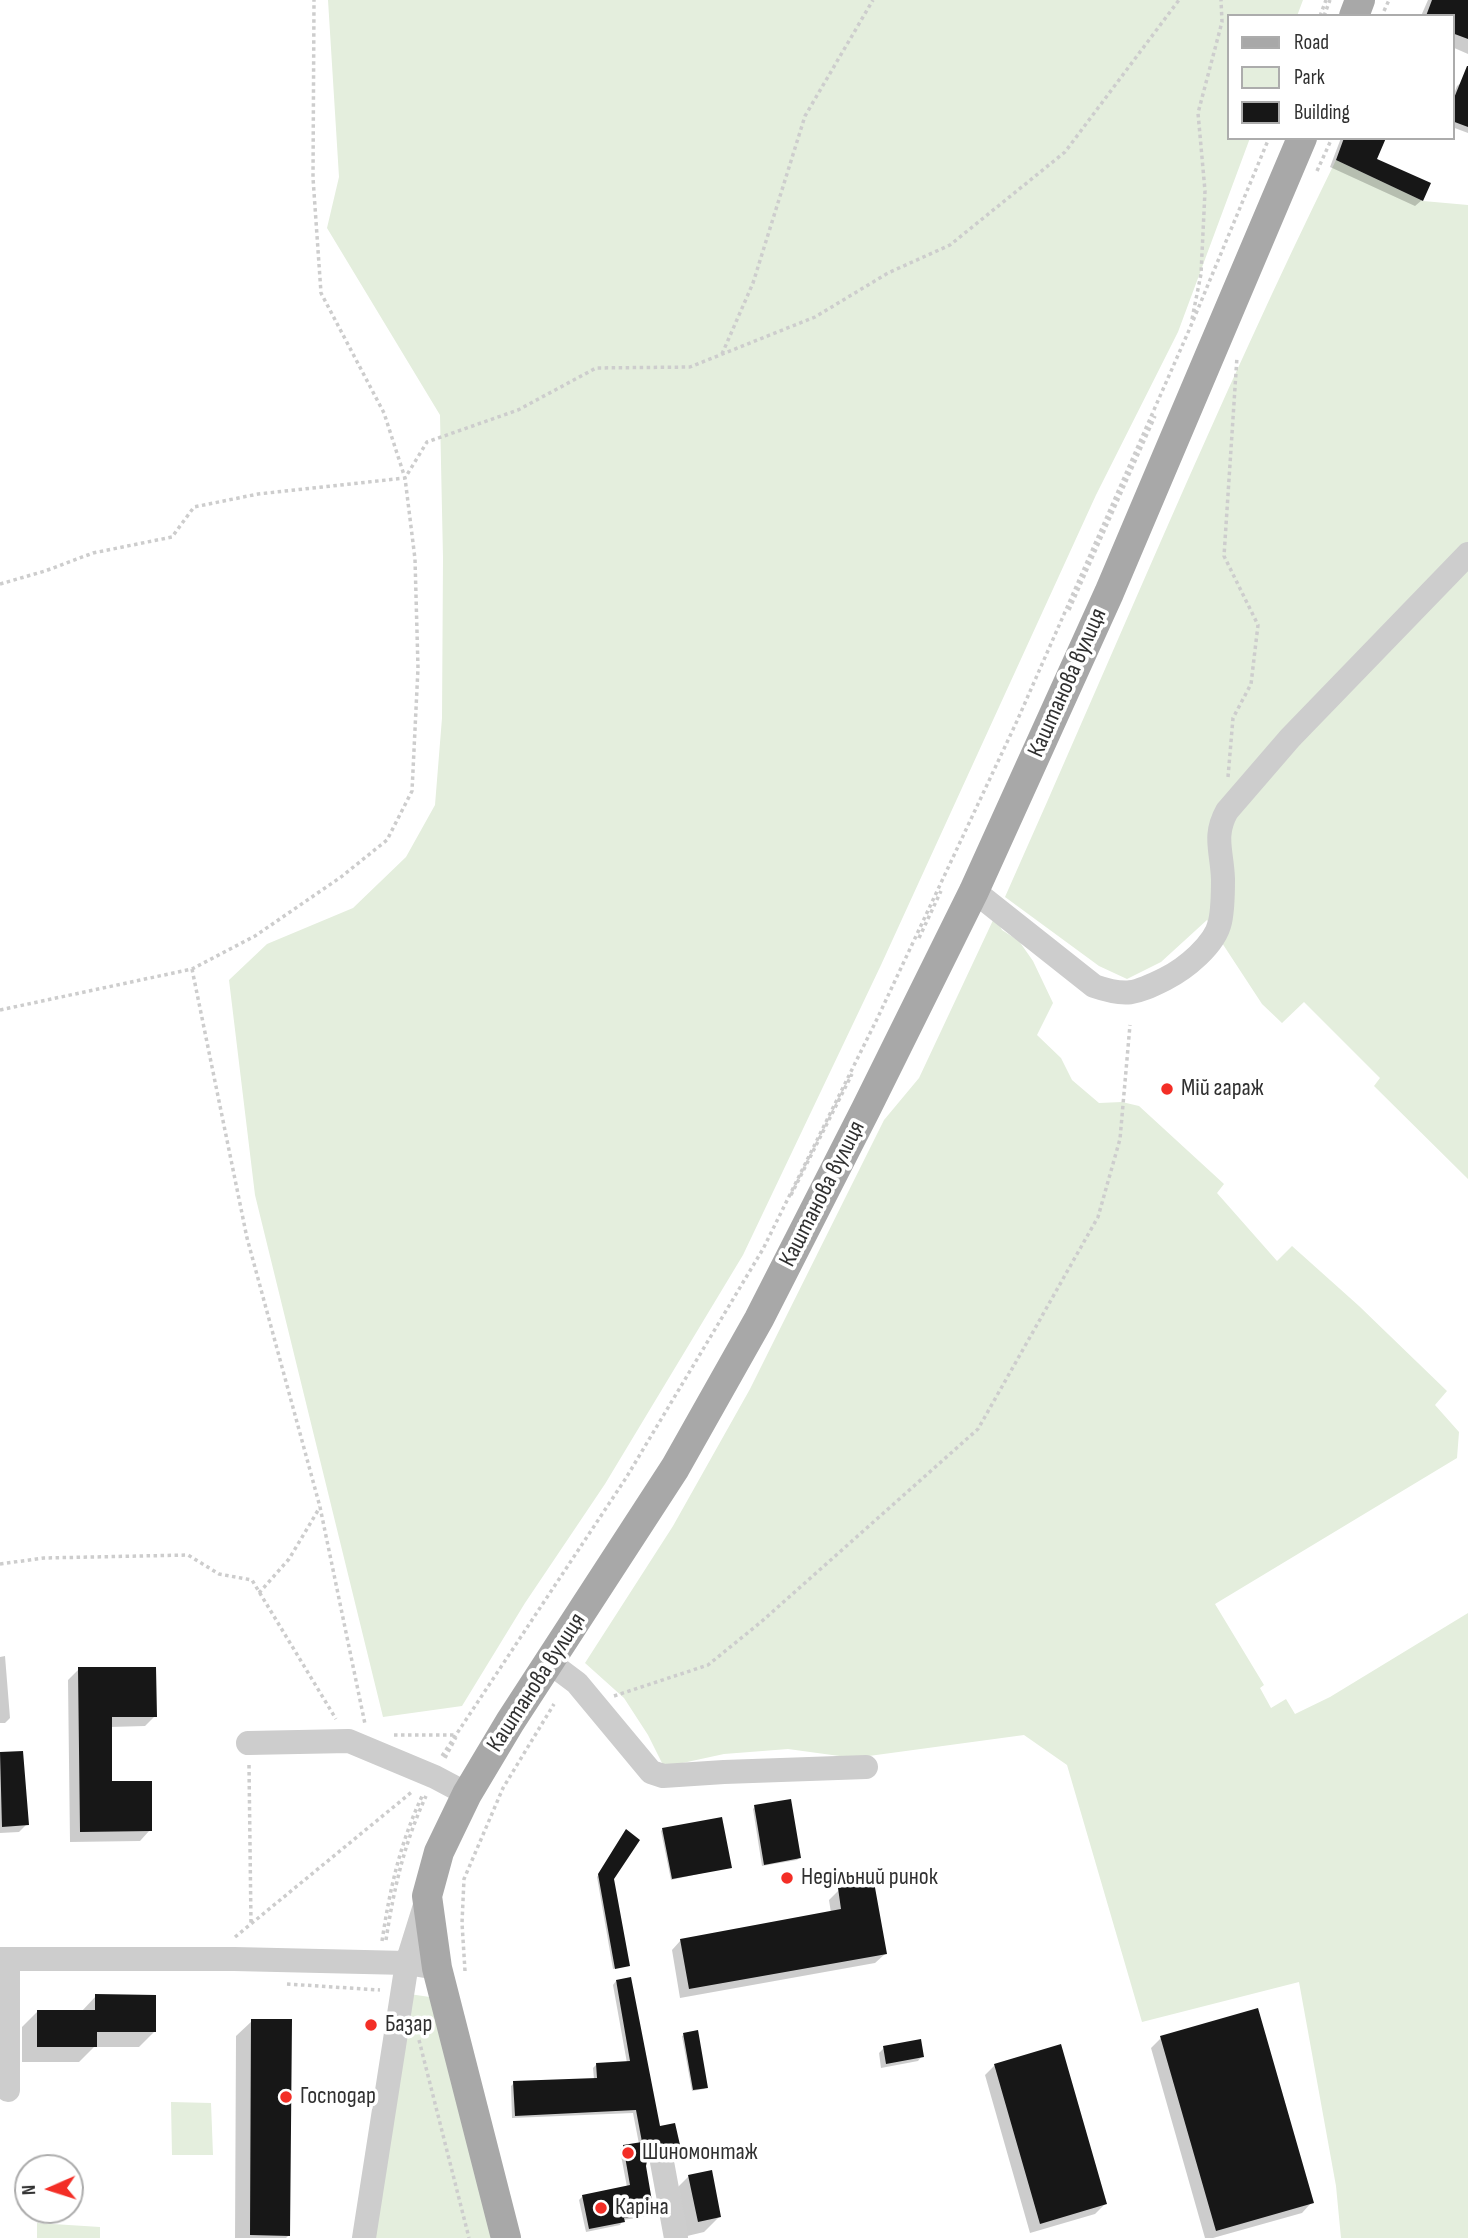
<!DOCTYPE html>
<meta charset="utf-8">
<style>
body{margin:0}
#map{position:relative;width:1468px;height:2238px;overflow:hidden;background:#fff;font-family:"Sofia Sans Condensed",sans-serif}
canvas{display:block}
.legend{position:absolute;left:1227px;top:14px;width:228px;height:126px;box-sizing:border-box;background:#fff;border:2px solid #acacac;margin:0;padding:9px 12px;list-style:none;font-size:21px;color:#303030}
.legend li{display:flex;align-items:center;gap:14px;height:35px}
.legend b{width:35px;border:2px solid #acacac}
.north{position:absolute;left:14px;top:2154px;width:70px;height:70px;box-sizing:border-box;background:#fff;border:2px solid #acacac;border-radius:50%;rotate:267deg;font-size:19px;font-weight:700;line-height:28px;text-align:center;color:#303030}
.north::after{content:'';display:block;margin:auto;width:24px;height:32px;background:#f32e26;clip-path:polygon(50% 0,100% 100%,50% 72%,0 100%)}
</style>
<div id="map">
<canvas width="1468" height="2238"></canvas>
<ul class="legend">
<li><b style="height:9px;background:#a8a8a8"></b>Road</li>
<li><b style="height:19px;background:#e4eedd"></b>Park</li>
<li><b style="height:19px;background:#171717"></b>Building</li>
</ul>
<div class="north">N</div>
</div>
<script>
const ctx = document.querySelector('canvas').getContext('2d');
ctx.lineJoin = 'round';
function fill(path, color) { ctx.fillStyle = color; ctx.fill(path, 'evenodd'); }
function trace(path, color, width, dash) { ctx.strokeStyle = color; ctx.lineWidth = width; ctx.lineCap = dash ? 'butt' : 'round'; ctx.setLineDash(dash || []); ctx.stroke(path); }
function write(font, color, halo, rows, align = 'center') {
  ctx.font = font + ' "Sofia Sans Condensed",sans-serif'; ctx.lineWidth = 7; ctx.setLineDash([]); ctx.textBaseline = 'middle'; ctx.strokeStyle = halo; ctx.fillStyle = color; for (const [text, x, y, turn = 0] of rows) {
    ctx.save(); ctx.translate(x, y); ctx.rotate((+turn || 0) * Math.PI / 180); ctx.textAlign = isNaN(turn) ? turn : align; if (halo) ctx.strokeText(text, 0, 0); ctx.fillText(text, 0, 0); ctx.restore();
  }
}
fill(new Path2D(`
 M328 0H1303L1297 16H1228V138H1250L1178 332 1096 495 881 965 743 1255 605 1484 525 1603 462 1706 383 1717 255 1195 229 980 267 944 353 908 406 857 435 805 442 718 443 558 440 415 327 228 339 177Z
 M1336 160 1423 201 1468 205V1179L1374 1086 1380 1078 1304 1002 1282 1023 1262 1004 1207 920 1161 962 1127 979 1099 966 1005 897C1115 651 1217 402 1336 160Z
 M995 916 1002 930 1019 941 1033 961 1053 1003 1037 1035 1061 1058 1072 1080 1099 1103 1122 1102 1139 1106 1224 1184 1217 1193 1277 1261 1292 1246 1359 1306 1447 1391 1435 1405 1459 1432 1457 1458 1215 1604 1264 1685 1260 1688 1271 1708 1286 1699 1295 1714 1330 1697 1468 1613V2238H1341L1336 2186 1299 1982 1142 2022 1067 1765 1024 1735 854 1758 788 1749 724 1754 664 1767 648 1735 624 1698 585 1663 673 1526 750 1389 884 1120 919 1078Z
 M402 1993 444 1999 506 2238H364Z
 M171 2102 211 2103 213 2155H172Z
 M37 2223 100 2227V2238H37Z`), '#e4eedd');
fill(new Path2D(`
 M1428 0H1460L1468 3V54L1452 47V16H1421Z
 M1462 82 1468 84V133L1452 127V99L1457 86Z
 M1341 138H1384L1375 159 1422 200 1415 206 1330 167Z
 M5 1656 10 1718 5 1723H0V1657Z
 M79 1669 155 1716 145 1726 110 1727V1783L150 1830 140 1841 70 1842 68 1680Z
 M22 1753 27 1824 19 1832 0 1833V1754Z
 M755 1807 799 1858 797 1860 762 1866 753 1809Z
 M663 1829 730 1867 671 1880 661 1831Z
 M625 1833 612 1879 628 1965 613 1969 597 1877Z
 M839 1890 885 1954 875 1963 680 1998 672 1950 681 1940 831 1913 829 1900Z
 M616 1981 658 2128 681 2157 673 2161 670 2155 655 2150 649 2153 644 2165 652 2212 649 2216 623 2220 620 2225 586 2232 579 2200 583 2196 627 2187 620 2150 623 2147 639 2144 633 2113 512 2118 511 2086 514 2083 594 2079 593 2068 597 2064 627 2063 613 1985Z
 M96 1996 155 2031 139 2047H94L79 2062H22V2027L38 2011 81 2012Z
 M252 2021 289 2235 286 2238H235L236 2036Z
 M684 2035 706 2087 704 2089 692 2091 682 2036Z
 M1161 2038 1312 2202 1302 2213 1213 2238H1205L1151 2048Z
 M884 2048 922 2056 918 2061 881 2068 879 2053Z
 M995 2065 1105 2204 1095 2214 1030 2233 985 2075Z
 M689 2176 719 2217 704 2232 683 2237 673 2192Z`), '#0003');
fill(new Path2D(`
 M1432 0H1468V39L1452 33V16H1426Z
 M1467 66H1468V127L1452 121V103Z
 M1344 138H1386L1377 159 1431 183 1423 201 1336 160Z
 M78 1667H156L157 1717H112V1781H152V1831L80 1832Z
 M23 1751 29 1825 2 1827 0 1752Z
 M791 1799 801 1858 764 1865 754 1805Z
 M722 1817 732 1868 672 1879 662 1828Z
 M626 1829 640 1840 614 1879 630 1966 615 1969 598 1874Z
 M874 1882 887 1954 689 1989 680 1939 841 1909 838 1888Z
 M631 1977 660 2126 675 2123 683 2158 677 2159 673 2152 660 2147 653 2150 648 2156 646 2166 654 2213 624 2218 625 2222 589 2229 582 2195 630 2185 623 2145 642 2142 636 2110 515 2116 513 2081 597 2078 596 2063 630 2061 616 1980Z
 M95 1994 156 1995V2032H97V2047H37V2010H95Z
 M1258 2008 1314 2203 1216 2231 1160 2036Z
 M251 2019H292L290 2236 250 2235Z
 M698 2030 708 2088 693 2090 683 2033Z
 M921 2039 924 2057 886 2064 883 2046Z
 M1061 2044 1107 2204 1040 2224 994 2064Z
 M712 2170 721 2217 698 2222 688 2175Z`), '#171717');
trace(new Path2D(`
 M1384 11 1389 0
 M1320 16 1326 0
 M1324 16 1330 0
 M1317 171 1332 138
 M1192 319 1201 274 1205 191 1198 113 1222 22 1221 0
 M722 354 753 283 805 116 873 0
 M0 584 45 571 93 553 172 537 194 507 258 494 405 478 427 442 518 410 596 368 690 367 815 317 888 273 950 245 1065 152 1179 0
 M1069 610 1155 416
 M1228 777 1233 718 1251 684 1258 625 1224 556 1237 357
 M919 938 941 891
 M192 969 247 1238 320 1507 365 1724
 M0 1010 192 969 255 936 341 877 387 840 412 791 418 668 415 559 405 478 384 413 321 293 313 178 314 0
 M791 1195 852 1074
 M0 1564 44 1558 188 1555 219 1574 252 1580 336 1719
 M259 1593 289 1559 320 1507
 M614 1696 708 1665 761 1622 978 1429 1098 1217 1120 1139 1130 1025
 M394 1735H455
 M442 1756 626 1478 763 1249 878 1017 1017 721 1190 328 1269 138
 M445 1758 456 1737
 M249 1765 251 1924
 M235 1937 413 1791
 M386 1940C394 1888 404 1844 426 1796
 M382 1941C390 1888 400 1843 423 1794
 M465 1971 462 1923 464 1879 503 1788 554 1704
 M287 1984 380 1990
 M419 2040 469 2238`), '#cdcdcd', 3.5, [3.5, 3.5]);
trace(new Path2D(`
 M974 891 1094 986C1126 997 1135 994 1165 979 1185 969 1215 945 1220 922 1223 909 1223 892 1223 879 1222 851 1213 836 1227 811L1290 738 1468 554
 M549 1662 577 1683 651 1772 663 1776 724 1772 866 1767
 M248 1743 349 1741 435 1777 467 1794
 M0 1959H234L407 1963 437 1968
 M8 2090V1959
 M662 2162 676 2238
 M364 2238 407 1963 427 1899`), '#cdcdcd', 24);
trace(new Path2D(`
 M1354 16 1360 0
 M506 2238 437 1968 427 1896 439 1852 467 1794 510 1722 675 1468 759 1319 866 1109 974 891 1109 593 1302 138`), '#a8a8a8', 30);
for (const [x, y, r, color] of [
 [1167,1089,7,"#f32e26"],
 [787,1878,7,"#f32e26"],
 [371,2025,7,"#f32e26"],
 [286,2097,7,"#f32e26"],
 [628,2153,7,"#f32e26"],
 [601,2208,7,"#f32e26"]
]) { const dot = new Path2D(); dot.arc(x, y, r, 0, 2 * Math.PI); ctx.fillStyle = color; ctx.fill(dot); trace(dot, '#fff', 2.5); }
write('24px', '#303030', '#fff', [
 ["Каштанова вулиця",1068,683,-66],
 ["Каштанова вулиця",823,1194,-63],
 ["Каштанова вулиця",537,1683,-57]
]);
write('24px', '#303030', '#fff', [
 ["Мій гараж",1181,1089],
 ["Недільний ринок",801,1878],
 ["Базар",385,2025],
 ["Господар",300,2097],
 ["Шиномонтаж",642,2153],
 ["Каріна",615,2208]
], 'left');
</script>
